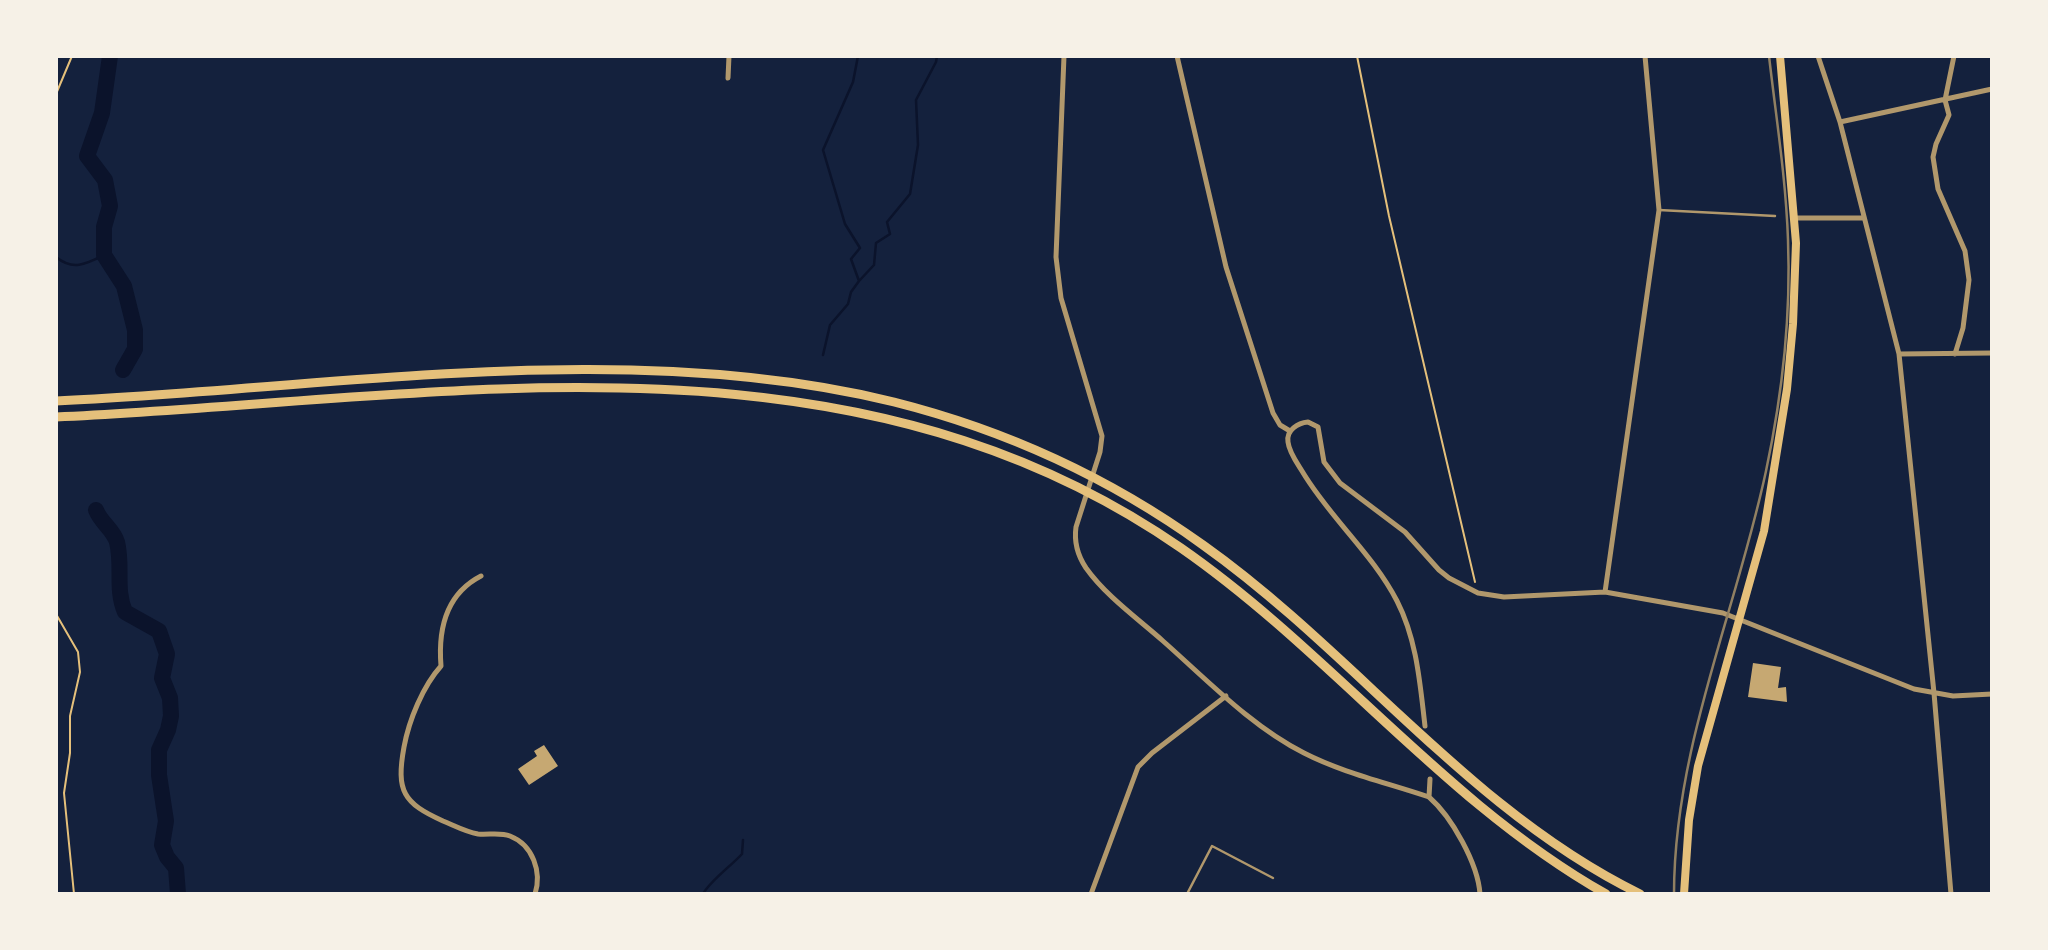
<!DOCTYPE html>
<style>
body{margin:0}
#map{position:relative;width:2048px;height:950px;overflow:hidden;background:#14213d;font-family:Overpass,sans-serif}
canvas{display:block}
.frame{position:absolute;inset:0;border:58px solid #f6f1e7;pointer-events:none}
</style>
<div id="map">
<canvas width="2048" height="950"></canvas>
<div class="frame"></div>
</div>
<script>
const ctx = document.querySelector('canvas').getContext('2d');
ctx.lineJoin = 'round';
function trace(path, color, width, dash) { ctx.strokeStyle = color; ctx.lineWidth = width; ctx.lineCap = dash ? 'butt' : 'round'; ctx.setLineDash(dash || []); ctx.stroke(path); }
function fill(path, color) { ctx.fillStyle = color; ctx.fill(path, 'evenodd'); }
trace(new Path2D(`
 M858 56 853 82 823 150 845 224 860 248 851 259 859 281
 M56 257C73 271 86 264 104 255
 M823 355 830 325 848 304 851 292 859 281 874 265 876 243 890 234 887 222 910 194 918 145 916 100 936 62 937 56
 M703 894C710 881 731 866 742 854L743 840`), '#0b132b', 2.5);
trace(new Path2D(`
 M110 56 102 113 87 156 105 180 110 206 104 227V255L124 286 135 330V349L123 370
 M96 510C101 523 113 529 117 542 123 566 115 589 125 612L159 631 167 654 162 678 170 698 171 716 168 730 159 750V775L166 821 162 845 167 857 176 868 178 894`), '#0b132b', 16);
fill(new Path2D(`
 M1753 663 1781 667 1778 688 1786 687 1787 702 1748 697Z
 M544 745 558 766 529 785 518 769 537 756 534 751Z`), '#c6a872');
trace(new Path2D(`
 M1357 56 1389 216 1475 582
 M56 94 72 56
 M56 614 78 652 80 672 70 716V753L64 793 74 894`), '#e5c07b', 2);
trace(new Path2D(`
 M1659 210 1775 216
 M1187 894 1212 846 1273 878`), '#b1986c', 2.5);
trace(new Path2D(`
 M1064 56 1056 257 1061 298 1102 436 1100 452 1076 527C1074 541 1078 556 1086 568 1106 596 1137 618 1163 641 1206 679 1252 727 1304 753 1343 773 1388 783 1429 797 1452 817 1478 864 1480 894
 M1177 56 1226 267 1273 413 1280 425 1290 431
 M1818 56 1840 122 1899 354 1934 693 1951 894
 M1954 56 1945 100 1949 115 1936 144 1933 157 1938 189 1965 251 1969 280 1963 328 1955 354
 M728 78 729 56
 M1840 122 1992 89
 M1795 218H1863
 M1899 354 1992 353
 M481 576C446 594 438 629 441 666 423 686 409 720 404 747 396 791 403 803 443 821 455 826 466 832 478 834 489 835 500 832 510 836 533 845 542 872 535 894
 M1605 592 1659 210 1645 56
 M1425 726C1420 684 1417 640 1397 601 1373 554 1329 517 1302 471 1297 463 1289 452 1288 442 1286 430 1298 423 1308 422L1318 427 1324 462 1340 483 1405 532 1439 570 1449 578 1478 593 1504 597 1605 592 1723 613 1914 689 1953 696 1992 694
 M1429 797 1430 779
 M1091 894 1138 767 1152 753 1226 696`), '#b1986c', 5);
trace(new Path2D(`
 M1684 894 1689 820 1698 766 1764 531 1787 389 1793 324 1796 243 1780 56`), '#e5c07b', 8);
trace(new Path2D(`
 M56 401C328 389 627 336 894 402 1005 430 1110 478 1203 545 1355 653 1470 811 1640 894
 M56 417C438 400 843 314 1181 548 1332 653 1445 803 1606 894`), '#e5c07b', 9);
trace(new Path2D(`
 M1674 894C1674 748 1736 612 1766 471 1782 396 1791 317 1788 240 1786 179 1776 117 1769 56`), '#918062', 2.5);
</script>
